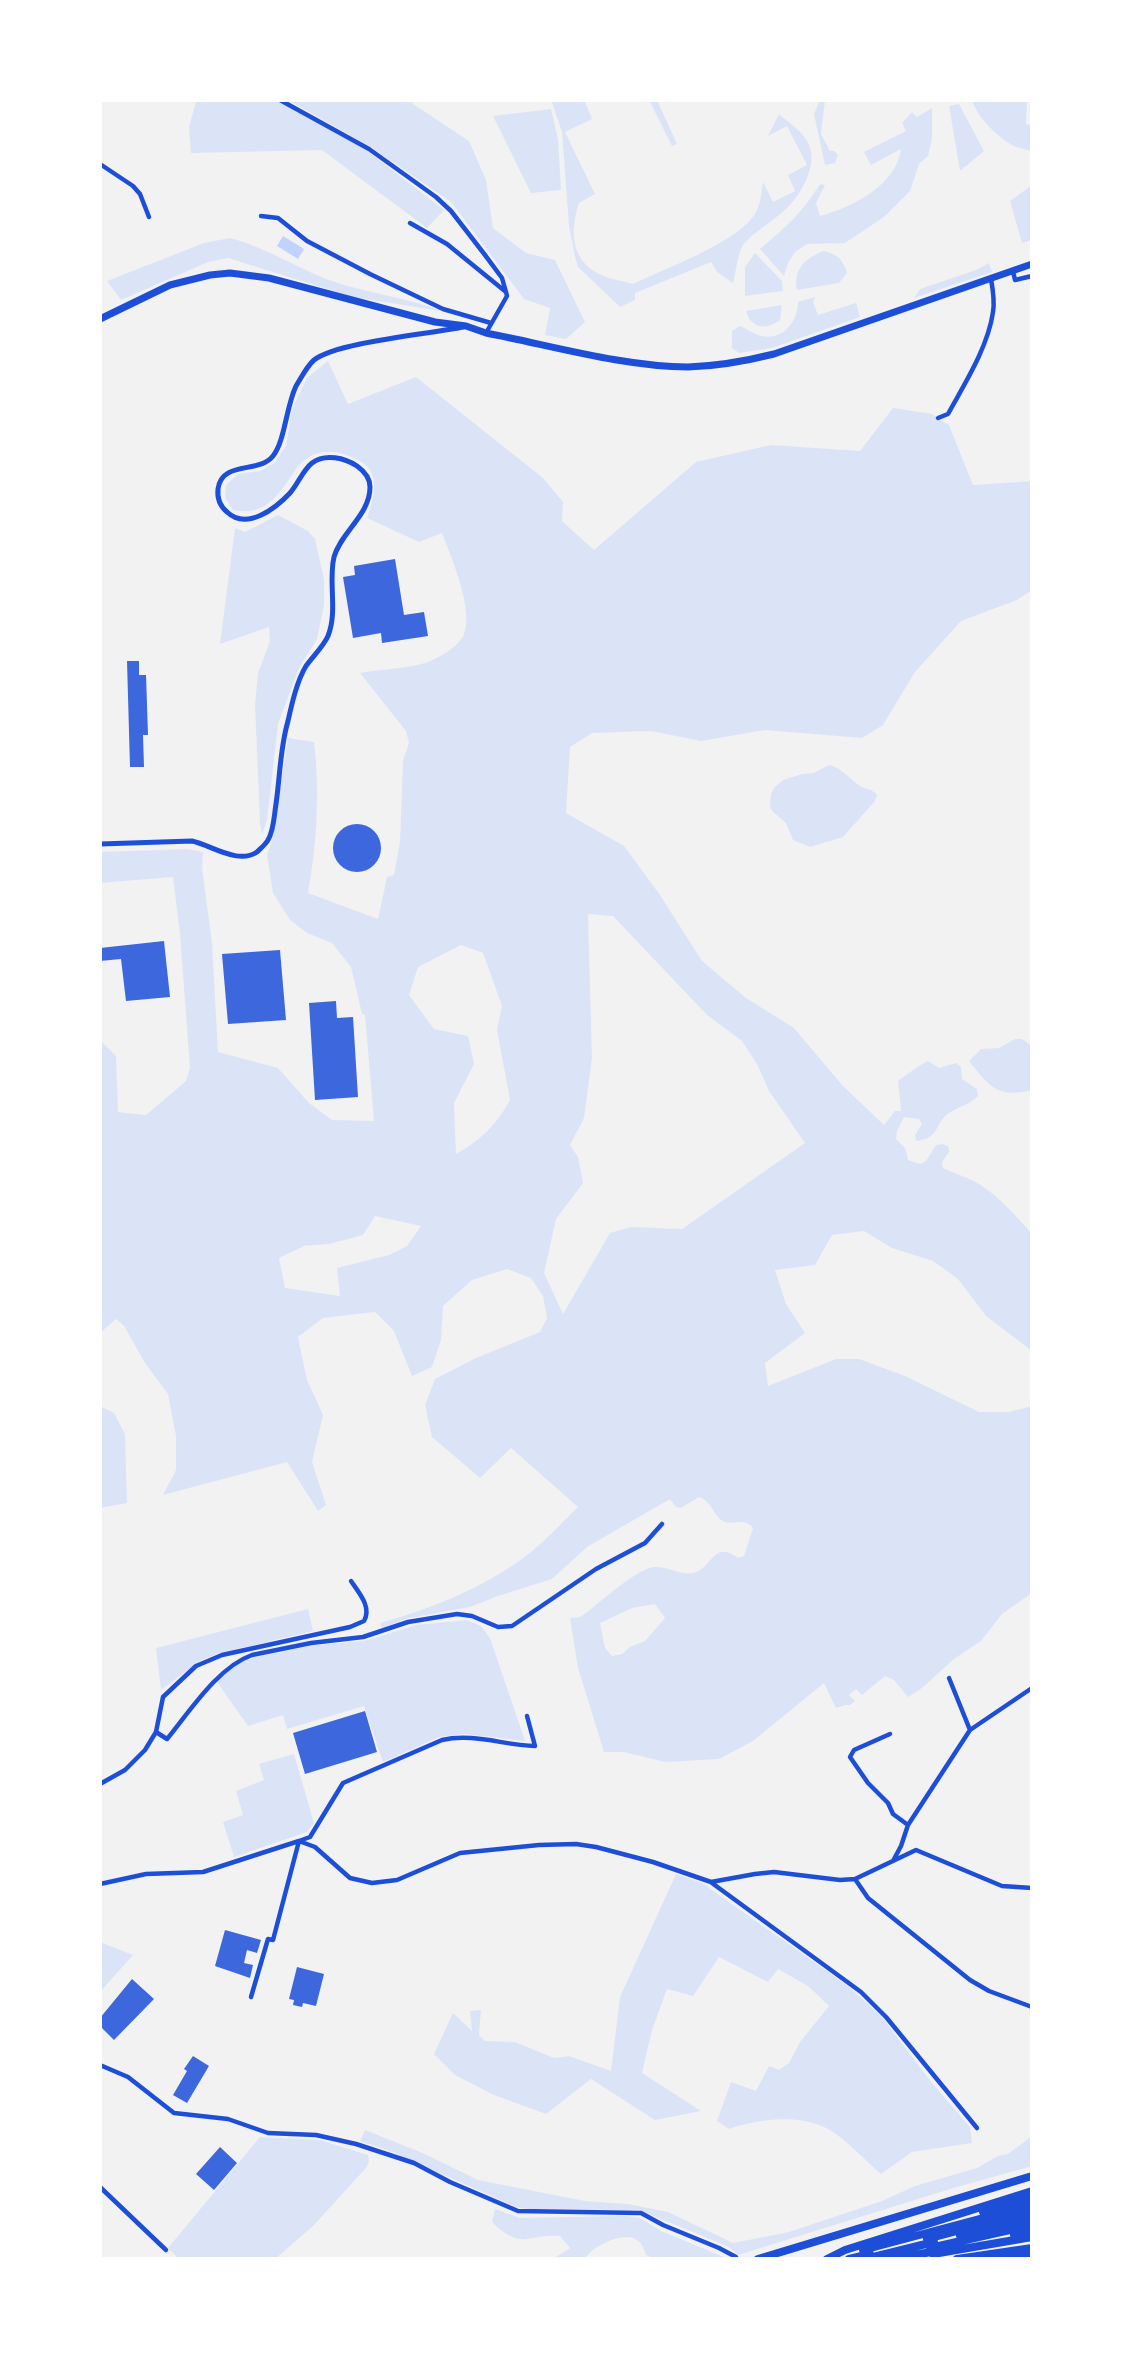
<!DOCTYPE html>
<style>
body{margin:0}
#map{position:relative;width:1132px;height:2359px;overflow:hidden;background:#f2f2f2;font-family:Arial,sans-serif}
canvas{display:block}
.frame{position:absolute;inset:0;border:102px solid #fff;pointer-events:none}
</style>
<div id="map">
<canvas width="1132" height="2359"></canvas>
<div class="frame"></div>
</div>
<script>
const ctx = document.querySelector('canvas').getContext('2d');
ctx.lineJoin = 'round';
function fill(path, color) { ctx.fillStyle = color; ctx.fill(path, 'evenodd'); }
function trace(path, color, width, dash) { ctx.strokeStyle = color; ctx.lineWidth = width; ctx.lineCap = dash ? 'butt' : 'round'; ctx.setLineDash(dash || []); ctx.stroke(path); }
fill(new Path2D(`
 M188 100H276L366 150 444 210 427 228 322 150 191 153 189 127 196 102Z
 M288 100H412L413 104 469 141 486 180 493 228 526 253 555 260 585 322 566 339 545 335 550 308 524 299 451 202 371 147Z
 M551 100H584L592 119 565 132 595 194 579 203C569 234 571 264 606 277 615 280 624 281 633 284 664 269 732 244 752 218 761 207 761 194 763 182L773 202 795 191 788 175 807 165 787 126 768 136 779 114C789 123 804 132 809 145 819 168 797 202 779 215 770 223 747 237 742 247 737 257 736 272 733 283L717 272 711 262 635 293V300L620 307 578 267 575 256 569 226 562 132Z
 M649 100H657L677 144 672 146Z
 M820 100H825L821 134 830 151H834L838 155 835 163 825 165 814 114Z
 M972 100H1027L1026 124 1032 125V151C1025 149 1016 148 1010 144 995 134 977 117 972 100Z
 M959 104 984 151 960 171 949 106Z
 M932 108V138L928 156 919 164 910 191 884 217 845 243 807 244 795 252 788 263 784 276 760 249C786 227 802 213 820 184L825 185 816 203 820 216C852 207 896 186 901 149L871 165 864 152 906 131 902 123 912 112 917 117Z
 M551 109 558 139 561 190 531 193 493 116Z
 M1032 185V240L1022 243 1010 201Z
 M230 238C269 248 302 272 341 284 374 294 408 298 441 311L353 297 228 258 208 262 121 300 107 281 204 243Z
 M824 251C838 255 843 259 847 273L839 283 797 290C793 269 805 258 824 251Z
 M755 253 782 281 783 291 745 296V267Z
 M989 263 992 272 914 298 920 289 976 270Z
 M815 297 813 302 818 315 856 303 860 317 772 348 739 353 732 348V331L740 326C747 329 754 334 761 336 783 341 798 321 798 302Z
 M782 305 780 320C767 331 750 328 746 311Z
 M328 361 348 404 416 377 543 478 563 502 562 521 594 550 696 462 771 445 860 451 893 408 932 414 949 425 973 485 1032 481V590L1017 600 961 621 915 672 883 725 862 738 765 730 701 741 651 731 592 733 570 747 566 813 624 846 660 895 702 961 746 998 794 1028 842 1085 884 1125 895 1111H901L898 1081C905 1076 922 1063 928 1061L939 1068 956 1063 961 1067 962 1079 977 1089 978 1096C971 1104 958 1107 949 1113 935 1122 940 1139 916 1141L915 1135 922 1124 919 1119 904 1117 897 1131 896 1139 905 1148 908 1160 920 1164 926 1161 936 1145 942 1144 948 1146 949 1152 942 1162 943 1168C955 1174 968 1177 979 1184 1000 1197 1016 1216 1032 1234V1351L986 1316 958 1279 933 1261 892 1248 864 1231 832 1235 815 1265 775 1270 786 1304 805 1333 765 1363 768 1386 836 1359H859L905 1376 979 1412H1009L1032 1406V1593L1002 1614 981 1641 954 1659 922 1688 908 1697 894 1680 885 1676 862 1695 856 1689 849 1695 855 1701 850 1705H845L836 1708 824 1683 753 1741 719 1759 665 1762 624 1752H604L578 1668 570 1618 580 1617 586 1613C600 1602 638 1568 654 1567 667 1566 679 1575 693 1573 712 1569 713 1539 738 1558L744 1556 753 1528C744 1517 735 1525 725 1522 714 1518 713 1502 699 1497L681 1508 676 1507 670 1499 587 1547 552 1579 498 1596 470 1607 409 1618 382 1628 380 1623C430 1609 481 1589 523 1558 543 1544 560 1524 578 1507L511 1448 480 1478 432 1437 425 1405 435 1379 476 1358 540 1332 547 1318 543 1296 531 1278 507 1269 472 1280 443 1306 441 1340 432 1367 412 1376 394 1331 375 1312 323 1318 298 1337 307 1380 323 1415 312 1462 326 1505 318 1511 287 1462 163 1495 176 1470V1436L168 1394 145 1363 124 1326 116 1319 100 1333V1040L116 1056 118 1112 146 1115 186 1081 190 1068 180 934 173 877 100 883V852L187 849 203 852 202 868 212 943 218 1052 278 1068 309 1103 332 1120 374 1121 365 1015 362 1014 351 967 332 943 307 933 290 920 273 893 267 855 272 841 288 738 314 742C320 793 317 842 308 893L378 919 387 877 394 875 400 842 403 760 409 743 406 731 360 673C381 669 405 669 425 663 437 659 459 647 464 634 474 611 451 556 442 533L419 542 367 518C373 501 381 475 363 463 340 449 314 445 296 469 286 483 279 497 264 506 255 512 243 512 233 510L225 498 226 485 238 474 260 471 274 463 286 446 292 409 307 378ZM588 914 613 916 707 1015 742 1041 757 1064 769 1091 805 1143 682 1229 631 1227 610 1233 563 1314 544 1273 556 1219 583 1183 578 1157 570 1145 584 1118 592 1058ZM461 945 483 953 502 1006 497 1030 510 1100C496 1125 481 1140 456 1154L454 1103 474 1064 468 1036 434 1029 409 995 418 967ZM375 1216 421 1226 407 1246 389 1255 337 1268 340 1296 285 1288 279 1258 304 1246 329 1244 363 1235ZM655 1604 665 1618 645 1641 630 1647 622 1654 612 1656 605 1648 600 1623 632 1608Z
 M278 515 308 531 315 539 324 579V605L317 639 299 668 278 724 267 820 262 835 260 823 255 705 258 673 270 641 269 627 220 644 235 528 245 532Z
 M829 765C843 768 851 781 862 787 869 790 872 789 877 795L875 801 843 837 810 847 793 840 786 823 772 811 770 806 771 794 774 788 783 780 802 774 814 773Z
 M1015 1039H1022L1032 1046V1090C997 1099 988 1085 969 1061L981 1049 999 1048Z
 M100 1406 114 1413 125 1434 127 1503 100 1508Z
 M308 1609 313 1631 216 1654 200 1661 161 1690 156 1648Z
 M467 1620 481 1626 490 1638 525 1741 465 1734 439 1737 383 1762 364 1706 287 1729 283 1715 248 1726 217 1682 240 1662 252 1658 315 1645 365 1641 416 1625Z
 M294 1754 314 1823 307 1832 234 1857 223 1822 243 1815 236 1791 264 1780 259 1764Z
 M676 1874 702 1883 848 1986 882 2017 932 2083 970 2127 972 2143 912 2152 881 2174C867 2162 843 2136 826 2128 797 2114 759 2119 729 2129L717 2121 731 2082 756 2091 769 2066 779 2070 789 2063 800 2042 829 2006 808 1986 778 1969 768 1982 719 1957 693 1996 667 1989 652 2030 642 2073 701 2111 655 2120 591 2079 546 2114 494 2095 455 2075 434 2054 453 2013 472 2031 470 2011 481 2010 479 2035 485 2041 515 2042 554 2058 569 2056 611 2071 620 1997Z
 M100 1942 133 1955 100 1992Z
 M365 2130 425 2154 478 2180 585 2201 628 2204 668 2212 733 2243 789 2232 882 2201 915 2186 977 2168 998 2156 1008 2154 1032 2136V2166L950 2189 738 2255 729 2247 639 2210 527 2209 516 2207 390 2151 360 2141Z
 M260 2137 320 2140 368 2155 369 2161 366 2168 313 2226 275 2259H179L168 2248Z
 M495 2209 520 2218 626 2216 640 2218 661 2231 729 2259H654L646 2255C644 2248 641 2241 633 2238 620 2233 591 2247 585 2259H553L570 2248 560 2236C526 2234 522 2251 492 2222Z`), '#dbe4f7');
fill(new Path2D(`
 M283 236 304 249 298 259 277 246Z`), '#bfd3fe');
fill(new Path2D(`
 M395 559 404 615 424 612 428 636 382 643 381 633 353 638 343 577 355 575 354 566Z
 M127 661H139V675H146L148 735H143L144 767H130Z
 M333 848a24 24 0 1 1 48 0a24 24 0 1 1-48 0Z
 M164 941 170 997 126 1001 121 959 100 961V948Z
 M280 950 286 1020 228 1024 222 954Z
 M336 1001 337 1018 353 1017 358 1097 315 1100 309 1003Z
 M365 1711 377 1752 305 1774 293 1733Z
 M225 1930 261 1940 257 1953 247 1950 244 1963 253 1965 250 1978 215 1966Z
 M297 1967 324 1974 316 2006 303 2003 302 2007 293 2005 294 2000 289 1999Z
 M132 1979 154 1999 114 2040 100 2026V2018Z
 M193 2056 209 2066 187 2103 173 2095 187 2071 184 2069Z
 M220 2147 237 2163 214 2190 196 2174Z`), '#3d67dc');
trace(new Path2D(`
 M280 100 369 149 436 197 451 211 485 255 502 278 506 292
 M100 164 133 186 140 194 149 217
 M261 216 278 218 307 241 370 274 443 309 491 323
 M410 223 447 244 506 292 507 296 486 333
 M1013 271 1015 280 1032 276
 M938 418 948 414C965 383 988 347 993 312 995 301 993 290 991 279
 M949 1678 970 1730
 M156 1732 167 1739C190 1711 218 1667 252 1655L311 1643 363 1637 408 1622 457 1614 472 1616 498 1627 512 1626 596 1569 645 1543 662 1524
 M890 1734 854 1750 850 1757 868 1783 888 1803 893 1814 908 1825
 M100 1784 125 1770 145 1750 156 1732 163 1697 196 1666 222 1655 350 1627 364 1621C372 1607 359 1593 351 1581
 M893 1861 901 1846 908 1825 970 1730 1032 1688
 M855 1879 868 1898 970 1980 989 1991 1032 2007
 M712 1883 861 1992 886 2017 977 2128
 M100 1884 146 1874 203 1872 299 1841 315 1847 350 1878 372 1883 397 1880 460 1853 539 1845 576 1844 596 1847 653 1862 711 1882 755 1874 774 1872 840 1880 855 1879 916 1850 1002 1886 1032 1888
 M251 1997 268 1939 273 1940 299 1841 310 1837 343 1783 442 1740C473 1733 503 1745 535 1746L527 1716
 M100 2065 128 2077 174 2113 228 2119 268 2133 316 2135 356 2144 414 2163 450 2182 518 2211 641 2213 663 2225 719 2248 736 2257
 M100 2187 166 2250`), '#1d4ed8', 4.5);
trace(new Path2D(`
 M100 844 192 841C211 845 238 865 257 852 260 849 266 844 268 840 274 830 274 816 276 804 280 777 280 748 288 721 292 703 297 681 306 666 313 656 323 647 328 636 338 611 328 582 334 557 341 532 370 515 370 487 370 478 364 471 357 466 345 458 325 453 312 463 303 470 298 484 290 493 276 508 247 531 227 512 220 506 217 498 218 489 222 460 259 474 273 456 285 441 286 407 296 386 301 378 307 366 314 360 337 342 430 334 463 327`), '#1d4ed8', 5);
trace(new Path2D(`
 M100 319 170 285 210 275 230 273 269 278 435 322 466 326 486 333C549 345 625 367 688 367 717 366 746 361 774 354L1032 264`), '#1d4ed8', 7);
trace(new Path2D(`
 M983 2212 1032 2199
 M1014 2235 1032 2231
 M960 2236 1032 2217
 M927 2239 1032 2211
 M930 2248 1032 2225
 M863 2250 1032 2205
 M933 2254 1032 2237
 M758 2259 1032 2176
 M827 2259 845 2250 1032 2191
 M849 2259 870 2254
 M865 2259 934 2242
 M894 2259 936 2251
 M957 2259 1032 2248
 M994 2259 1032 2254`), '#1d4ed8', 8);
</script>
